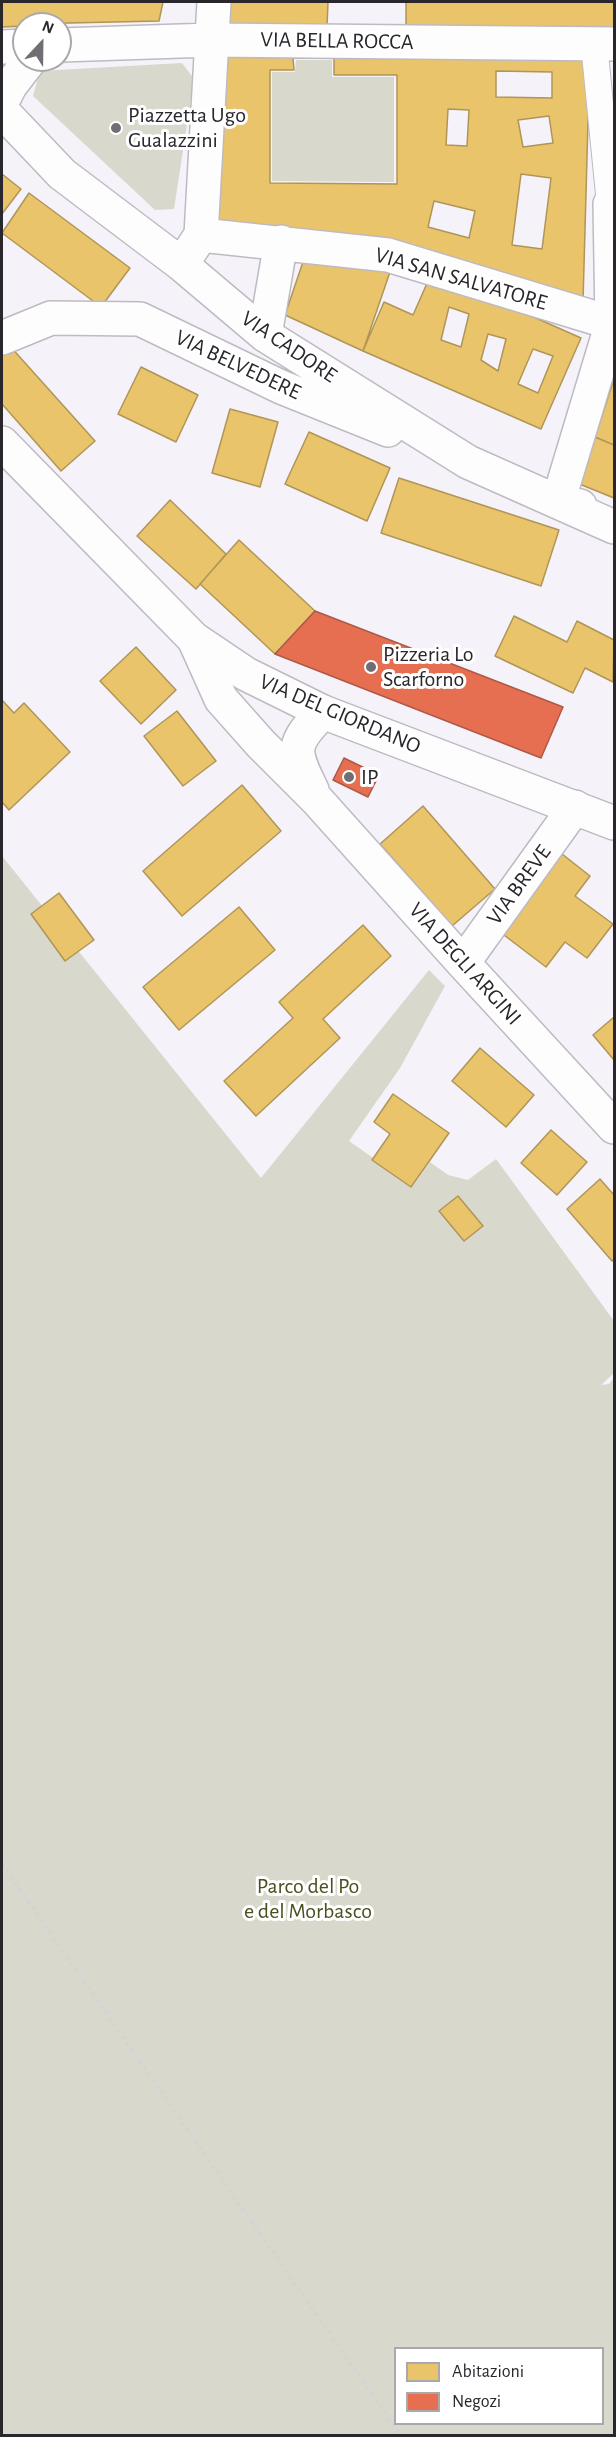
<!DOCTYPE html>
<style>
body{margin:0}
#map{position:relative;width:616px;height:2437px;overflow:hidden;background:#f6f2fa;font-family:"Alegreya Sans",sans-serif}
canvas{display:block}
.frame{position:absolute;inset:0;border:3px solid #29262c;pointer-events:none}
.legend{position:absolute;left:394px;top:2347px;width:210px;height:78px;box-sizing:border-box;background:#fff;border:2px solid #a9a8ab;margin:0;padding:8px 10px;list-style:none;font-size:18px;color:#29262c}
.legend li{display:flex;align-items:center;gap:12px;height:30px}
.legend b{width:30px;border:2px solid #a9a8ab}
.north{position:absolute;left:12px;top:12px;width:60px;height:60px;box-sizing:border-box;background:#fff;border:2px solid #a9a8ab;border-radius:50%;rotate:22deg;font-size:16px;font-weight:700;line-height:24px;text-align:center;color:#29262c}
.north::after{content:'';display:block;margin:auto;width:21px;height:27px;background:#716d74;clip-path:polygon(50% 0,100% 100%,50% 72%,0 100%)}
</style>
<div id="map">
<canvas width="616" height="2437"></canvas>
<div class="frame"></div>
<ul class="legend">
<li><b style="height:16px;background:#e9c46a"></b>Abitazioni</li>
<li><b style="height:16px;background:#e76f51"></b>Negozi</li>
</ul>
<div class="north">N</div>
</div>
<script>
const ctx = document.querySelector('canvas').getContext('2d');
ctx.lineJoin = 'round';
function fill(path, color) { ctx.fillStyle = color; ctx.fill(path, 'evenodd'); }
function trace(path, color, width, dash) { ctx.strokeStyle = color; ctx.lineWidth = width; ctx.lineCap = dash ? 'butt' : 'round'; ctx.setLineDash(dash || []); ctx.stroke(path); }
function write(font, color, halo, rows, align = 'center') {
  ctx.font = font + ' "Alegreya Sans",sans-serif'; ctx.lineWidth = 6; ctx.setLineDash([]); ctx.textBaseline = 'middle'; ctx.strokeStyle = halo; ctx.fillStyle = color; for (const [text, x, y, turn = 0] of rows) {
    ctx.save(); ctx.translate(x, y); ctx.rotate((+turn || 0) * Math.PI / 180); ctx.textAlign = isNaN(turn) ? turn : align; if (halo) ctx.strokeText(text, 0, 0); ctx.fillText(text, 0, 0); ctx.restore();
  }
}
fill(new Path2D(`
 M296 60H332V77H394V182L272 181V72H295Z
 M182 63 194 79 174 209 155 210 33 96 40 71Z
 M2 856 261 1178 429 970 445 986 400 1068 349 1141 413 1186 430 1162 448 1175 468 1180 496 1159 614 1321V1373L601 1385 609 1384 614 1378V2435H2ZM396 2348H602V2424H396Z`), '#d8d8cc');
const homes = new Path2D(`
 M2 2H163L159 21 24 24V26L2 27Z
 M229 2H328L327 27 229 25Z
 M406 2H614V33H406Z
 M590 49 583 302 214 221 219 51ZM293 58H334V75H397V184L270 183V70H294ZM496 71 552 72V98L496 97ZM448 109 469 110 467 146 446 145ZM549 116 553 143 523 147 518 120ZM521 174 551 178 542 249 512 245ZM434 201 475 211 469 238 428 227Z
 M2 174 21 189 2 214Z
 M29 193 130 268 101 307 2 233Z
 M307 250 392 266 363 351 285 315Z
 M432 272 581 338 541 429 363 351 384 302 413 315ZM449 307 469 314 461 347 441 340ZM488 334 506 339 498 371 481 360ZM533 349 553 356 538 393 518 384Z
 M9 345 95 441 61 471 2 404V352Z
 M141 367 198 395 176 442 118 414Z
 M614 379V445L595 437Z
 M230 409 278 422 260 487 212 473Z
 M309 432 390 468 367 521 285 484Z
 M595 437 614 445V498L577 483Z
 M399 478 559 530 541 586 381 533Z
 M170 500 226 554 196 589 137 536Z
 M239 540 315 611 275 654 200 584Z
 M514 616 567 642 577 621 614 640 613 682 585 668 573 693 495 656Z
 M136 647 176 690 141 724 100 681Z
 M2 700 14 713 24 703 70 752 9 810 2 802Z
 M177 711 216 761 183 786 144 736Z
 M242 785 281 831 182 916 143 871Z
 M423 806 495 889 452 926 380 844Z
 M557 850 590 876 575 896 613 924 587 958 565 942 546 967 496 929Z
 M59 893 94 940 65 961 31 914Z
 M239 907 275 950 179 1030 143 987Z
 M363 925 391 956 323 1019 340 1038 256 1116 224 1081 293 1018 279 1002Z
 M614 1017V1060L593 1035Z
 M480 1048 534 1095 506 1127 452 1081Z
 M393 1094 449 1133 411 1187 372 1160 390 1134 374 1122Z
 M551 1130 587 1162 557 1195 521 1163Z
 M600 1179 614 1195V1259L612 1261 567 1209Z
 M458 1196 483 1226 464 1241 439 1211Z`);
fill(homes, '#e9c46a');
trace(homes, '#af9557', 1.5);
const shops = new Path2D(`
 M315 611 563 707 541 758 275 654Z
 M344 758 379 775 368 797 333 780Z`);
fill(shops, '#e76f51');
trace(shops, '#ae5946', 1.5);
const pedestrian = new Path2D(`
 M594 44 610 204`);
const minor = new Path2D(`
 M60 45 211 40 614 44
 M2 47 24 46
 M2 102 10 86 30 60
 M2 111 62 174 181 264 265 335 468 462 614 527
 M201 235 388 255 612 323
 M189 253 201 235 214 2
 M265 335 281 242
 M2 338 51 318 140 319 281 387 388 430
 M580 506 558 502 612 323 610 204H614
 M194 639 221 699 261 744 317 800 463 963 614 1127
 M312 790C292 750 291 744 323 712
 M463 963 575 807`);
const tertiary = new Path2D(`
 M2 443 194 639 246 674 323 712 614 823`);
trace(pedestrian, '#bebac1', 28);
trace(minor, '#bebac1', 36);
trace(tertiary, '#bebac1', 36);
trace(new Path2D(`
 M2 1864 401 2436`), '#d5d3d6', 4, [3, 4.5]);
trace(pedestrian, '#fefdfe', 26);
trace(minor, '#fefdfe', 33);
trace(tertiary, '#fefdfe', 33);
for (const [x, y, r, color] of [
 [116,128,6,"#716d74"],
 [371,667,6,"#716d74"],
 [349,777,6,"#716d74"]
]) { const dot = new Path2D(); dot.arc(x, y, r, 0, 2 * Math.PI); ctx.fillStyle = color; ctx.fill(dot); trace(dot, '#fff', 2); }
write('22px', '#29262c', '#fff', [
 ["VIA BELLA ROCCA",337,41,1],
 ["VIA SAN SALVATORE",461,279,16],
 ["VIA CADORE",289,347,34],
 ["VIA BELVEDERE",238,365,25],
 ["VIA DEL GIORDANO",340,714,23],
 ["VIA BREVE",519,885,-54],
 ["VIA DEGLI ARGINI",465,964,48]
]);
write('22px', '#29262c', '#fff', [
 ["Piazzetta Ugo",128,115],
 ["Gualazzini",128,140],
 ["Pizzeria Lo",383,654],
 ["Scarforno",383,679],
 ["IP",361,777]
], 'left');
write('22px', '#4b501e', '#fff', [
 ["Parco del Po",308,1886],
 ["e del Morbasco",308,1911]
]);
</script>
